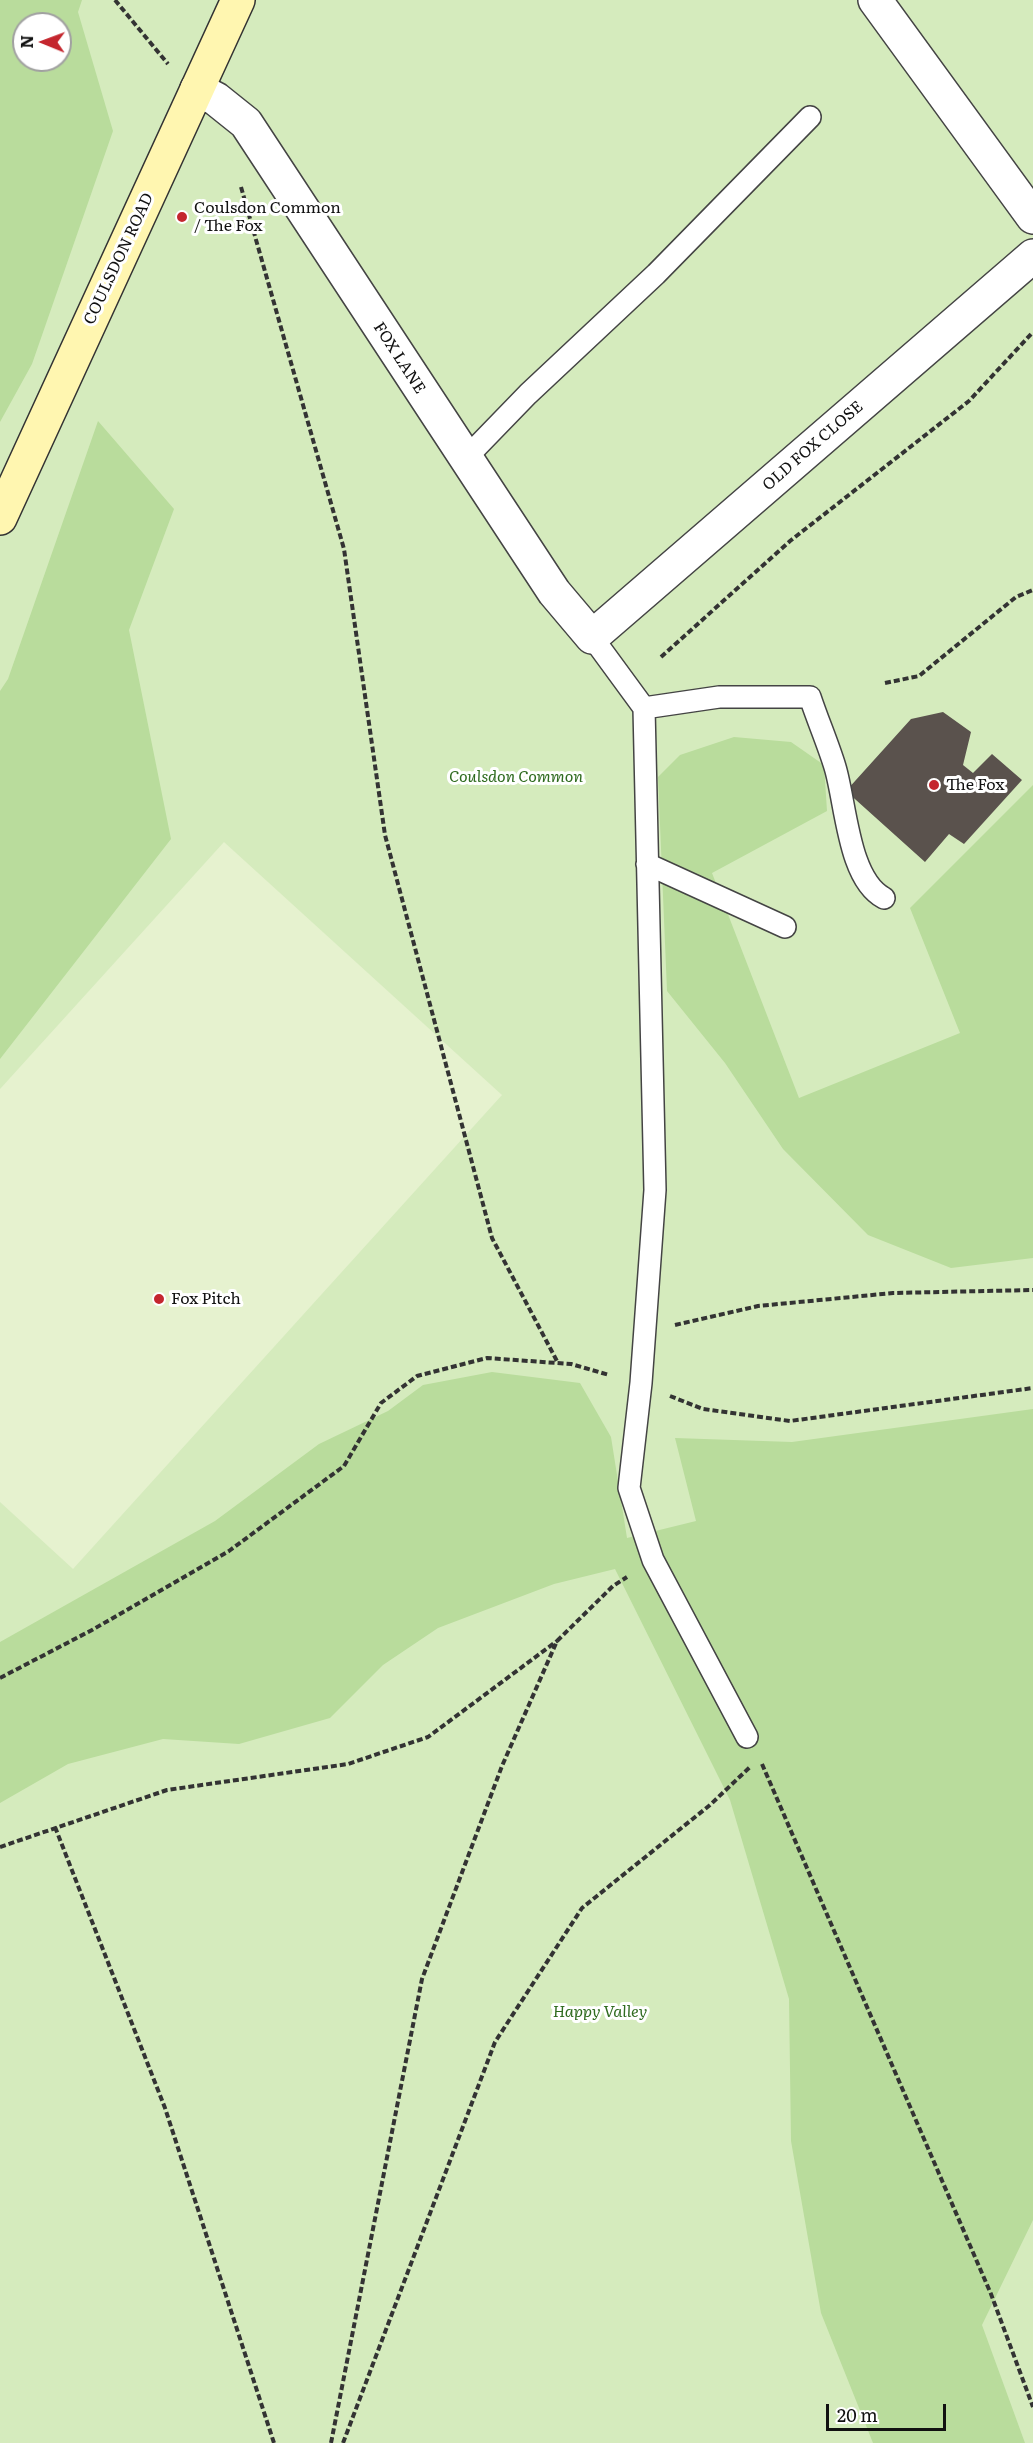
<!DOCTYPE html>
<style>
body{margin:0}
#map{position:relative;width:1033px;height:2443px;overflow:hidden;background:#fffdf5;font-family:Literata,serif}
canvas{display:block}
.north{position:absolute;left:12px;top:12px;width:60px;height:60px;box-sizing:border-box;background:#fff;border:2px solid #a0a0a0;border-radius:50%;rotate:271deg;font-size:16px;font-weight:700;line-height:24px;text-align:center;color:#111}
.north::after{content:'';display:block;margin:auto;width:21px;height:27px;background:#c4262e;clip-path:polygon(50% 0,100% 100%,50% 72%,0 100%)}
.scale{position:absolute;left:826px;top:2404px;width:120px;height:27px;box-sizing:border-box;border:3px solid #111;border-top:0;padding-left:8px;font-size:18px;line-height:21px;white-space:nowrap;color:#111;-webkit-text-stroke:4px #fff;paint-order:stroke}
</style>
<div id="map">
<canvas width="1033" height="2443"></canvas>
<div class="north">N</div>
<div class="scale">20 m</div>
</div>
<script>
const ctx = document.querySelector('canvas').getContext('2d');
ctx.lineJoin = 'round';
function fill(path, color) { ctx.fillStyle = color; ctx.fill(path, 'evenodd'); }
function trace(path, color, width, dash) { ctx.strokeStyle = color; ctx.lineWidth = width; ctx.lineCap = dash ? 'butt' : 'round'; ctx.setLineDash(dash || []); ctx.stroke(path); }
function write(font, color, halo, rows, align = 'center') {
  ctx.font = font + ' Literata,serif'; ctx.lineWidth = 6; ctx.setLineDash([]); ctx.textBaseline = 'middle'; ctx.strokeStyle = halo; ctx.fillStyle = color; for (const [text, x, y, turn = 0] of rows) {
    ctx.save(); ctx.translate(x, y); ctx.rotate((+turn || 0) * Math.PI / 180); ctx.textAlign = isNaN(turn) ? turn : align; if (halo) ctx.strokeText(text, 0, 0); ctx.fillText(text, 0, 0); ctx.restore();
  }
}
fill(new Path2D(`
 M0 0H1033V2443H0ZM24 24H60V60H24Z`), '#d5ebbd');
fill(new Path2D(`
 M0 0H82L78 12 113 131 32 364 0 422ZM24 24H60V60H24Z
 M98 421 174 509 129 630 171 839 0 1059V691L8 679Z
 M734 737 791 742 824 765 827 811 712 873 799 1098 960 1033 910 908 1033 785V1258L951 1268 868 1235 783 1149 725 1063 667 991 658 777 680 755Z
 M492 1372 580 1383 611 1437 627 1538 696 1521 675 1438 792 1442 1033 1409V2220L982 2325 1025 2443H873L821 2313 791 2141 789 1999 730 1800 615 1569 554 1584 438 1628 383 1665 330 1718 239 1744 163 1739 68 1764 0 1803V1642L215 1521 319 1444 388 1411 423 1385Z`), '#b9dc9c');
fill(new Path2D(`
 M224 842 502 1095 73 1569 0 1502V1089Z`), '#e6f2cf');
fill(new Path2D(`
 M943 712 971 732 963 765 973 773 992 754 1022 780 964 844 949 834 925 862 846 791 911 719Z`), '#5a524d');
const service = new Path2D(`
 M465 459 528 394 656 274 810 117
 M592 637 644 708 655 1190 641 1383 629 1488 653 1560 747 1737
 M644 708 719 697H810C818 721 828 744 835 767 846 803 848 879 884 898
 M647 864 785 927`);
const minor = new Path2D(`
 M875 0 1033 217
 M197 89 216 99 246 123 554 592 592 637 1033 256`);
const secondary = new Path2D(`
 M0 518 238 0`);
trace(service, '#444', 24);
trace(minor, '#444', 36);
trace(secondary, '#333', 36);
trace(new Path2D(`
 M115 0 168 64
 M241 187 344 549 385 835 492 1238 558 1363
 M661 657 790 541 969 401 1033 332
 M885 683 919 676 1016 597 1033 590
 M675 1325 758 1306 893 1293 1033 1290
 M670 1396 703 1409 790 1421 1033 1388
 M0 1678 92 1630 229 1551 344 1466 381 1403 417 1376 487 1358 571 1364 609 1375
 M762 1764 991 2294 1033 2407
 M55 1827 165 2108 274 2443
 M0 1847 167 1790 348 1764 428 1737 557 1641
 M331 2443 422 1979 502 1766 557 1641 613 1586 627 1577
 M343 2443 495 2042 582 1908 710 1805 750 1767`), '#333', 4, [6, 3]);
trace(service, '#fff', 21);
trace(minor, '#fff', 33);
trace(secondary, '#fff6b0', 33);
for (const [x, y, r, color] of [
 [182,217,6,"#c4262e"],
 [934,785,6,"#c4262e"],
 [159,1299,6,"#c4262e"]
]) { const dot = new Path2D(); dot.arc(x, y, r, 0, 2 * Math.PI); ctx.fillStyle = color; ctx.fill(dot); trace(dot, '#fff', 2); }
write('16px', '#111', '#fff', [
 ["Coulsdon Common",194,208],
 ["/ The Fox",194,226],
 ["The Fox",946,785],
 ["Fox Pitch",171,1299]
], 'left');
write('16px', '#111', '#fff', [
 ["COULSDON ROAD",119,259,-65],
 ["FOX LANE",399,358,57],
 ["OLD FOX CLOSE",813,446,-41]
]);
write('italic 16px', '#2f6b1f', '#fff', [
 ["Coulsdon Common",516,777],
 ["Happy Valley",600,2012]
]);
</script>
